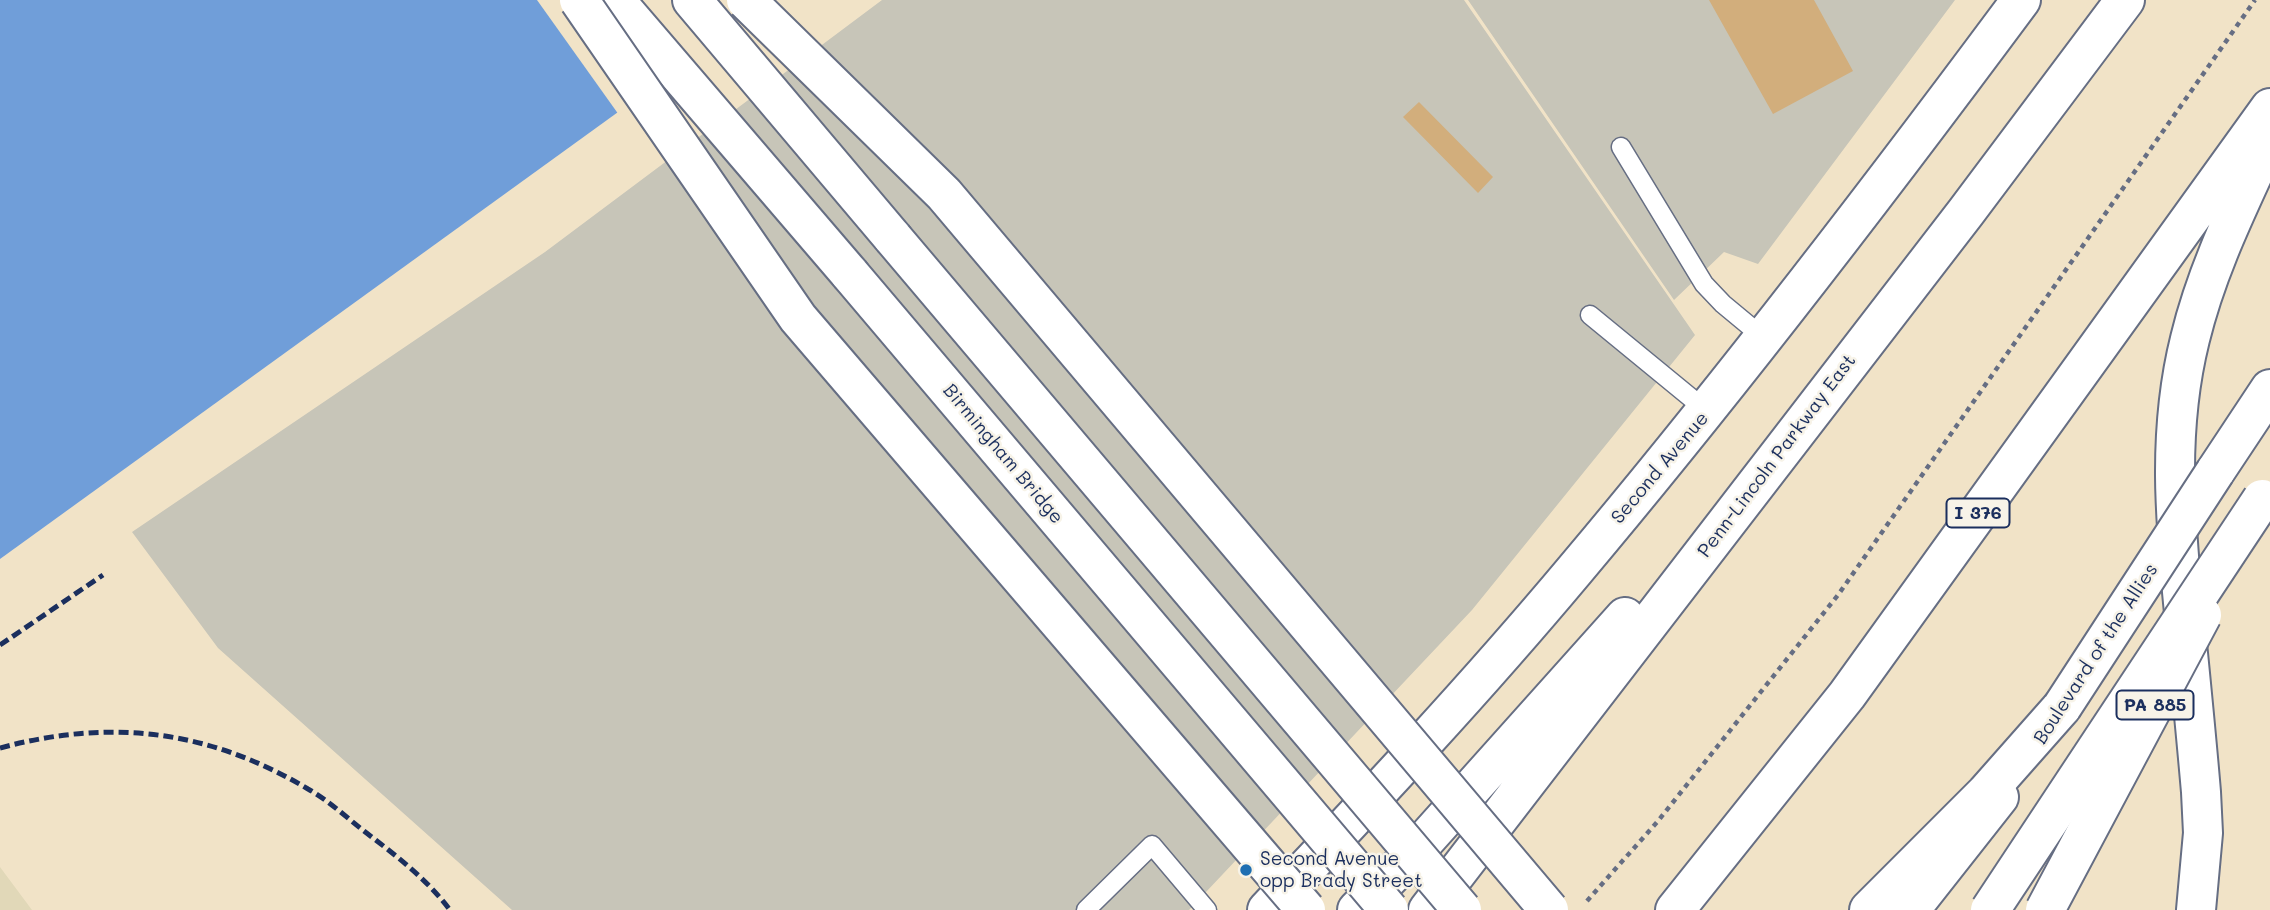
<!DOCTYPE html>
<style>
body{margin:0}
canvas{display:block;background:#f1e3c7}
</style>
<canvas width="2270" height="910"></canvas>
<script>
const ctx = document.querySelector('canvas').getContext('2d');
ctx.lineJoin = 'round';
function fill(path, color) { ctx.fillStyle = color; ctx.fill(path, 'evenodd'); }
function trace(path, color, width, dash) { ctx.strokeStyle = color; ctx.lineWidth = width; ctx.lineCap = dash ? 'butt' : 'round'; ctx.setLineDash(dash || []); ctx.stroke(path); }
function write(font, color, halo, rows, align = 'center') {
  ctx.font = font + ' Mali,sans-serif'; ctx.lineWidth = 5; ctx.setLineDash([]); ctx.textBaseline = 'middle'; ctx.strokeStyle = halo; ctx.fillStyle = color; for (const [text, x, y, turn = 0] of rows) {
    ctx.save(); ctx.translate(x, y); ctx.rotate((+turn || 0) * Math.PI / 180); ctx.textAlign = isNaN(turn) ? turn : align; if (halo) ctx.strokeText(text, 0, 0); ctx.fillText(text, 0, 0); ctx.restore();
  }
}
fill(new Path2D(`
 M0 867 32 910H0Z`), '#e1d8b8');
fill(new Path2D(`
 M882 0H1464L1695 335 1472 610 1189 910H512L218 648 132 532 545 252Z
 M1468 0H1955L1758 264 1724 252 1674 300Z`), '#c7c5b8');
fill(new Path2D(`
 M0 0H773L0 559Z`), '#709ed9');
fill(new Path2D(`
 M537 0H777L619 115Z`), '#f1e3c7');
fill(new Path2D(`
 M1709 0H1814L1853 71 1773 114Z
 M1419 102 1493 177 1478 193 1403 117Z`), '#d2ae7c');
const service = new Path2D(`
 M1621 147 1704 284 1723 304 1764 338
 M1590 315 1707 411
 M1086 910 1152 845 1207 910`);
const secondary = new Path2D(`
 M1267 910C1372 799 1476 688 1574 571 1730 386 1877 194 2021 0`);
const primary = new Path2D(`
 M615 0 850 274
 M692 0 893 238`);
const trunk = new Path2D(`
 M2215 472 2270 389
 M1910 910 1999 797`);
const motorway = new Path2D(`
 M1357 910 1420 846 1625 617
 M1428 910 1966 212 2125 0
 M1675 910 1847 695 2270 108
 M1869 910 1986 793 2062 707
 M2196 910 2203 833 2201 792C2196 733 2190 673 2184 613 2175 520 2167 431 2190 339 2207 268 2240 203 2270 137`);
trace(service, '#666e83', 21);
trace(secondary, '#666e83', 42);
trace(primary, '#666e83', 42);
trace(trunk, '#666e83', 42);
trace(motorway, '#666e83', 42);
trace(new Path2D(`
 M1587 901 1658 821 1838 595 2255 0`), '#666e83', 4.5, [5, 5]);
trace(service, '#fff', 18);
trace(secondary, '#fff', 38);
trace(primary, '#fff', 38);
trace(trunk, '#fff', 38);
trace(motorway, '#fff', 38);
trace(new Path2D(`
 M0 645 103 575
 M0 748C111 718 209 730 308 789 328 800 346 817 364 831 394 854 427 879 450 910`), '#1b2f5e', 5, [10, 5]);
const primaryBridge = new Path2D(`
 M579 0 798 318 1306 910
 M746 0 944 194 1549 910
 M893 238 1462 910
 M850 274 1389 910`);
const trunkBridge = new Path2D(`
 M2062 707 2215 472
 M2045 910 2202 615`);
const motorwayBridge = new Path2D(`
 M1990 910 2262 499`);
trace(primaryBridge, '#666e83', 42, []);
trace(trunkBridge, '#666e83', 42, []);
trace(motorwayBridge, '#666e83', 42, []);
trace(primaryBridge, '#fff', 38);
trace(trunkBridge, '#fff', 38);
trace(motorwayBridge, '#fff', 38);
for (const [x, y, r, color] of [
 [1246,870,7,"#1f6fb2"]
]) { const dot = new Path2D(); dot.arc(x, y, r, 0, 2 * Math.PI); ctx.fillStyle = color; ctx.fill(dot); trace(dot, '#f7f3e8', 2.5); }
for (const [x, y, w] of [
 [1978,513,63],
 [2155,705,77]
]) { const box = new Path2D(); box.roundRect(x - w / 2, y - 14.5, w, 29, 5); ctx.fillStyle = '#f7f3e8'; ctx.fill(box); trace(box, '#1b2f5e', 2); }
write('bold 18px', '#1b2f5e', null, [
 ["I 376",1978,513],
 ["PA 885",2155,705]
]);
write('19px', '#1b2f5e', '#f7f3e8', [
 ["Birmingham Bridge",1003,454,50],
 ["Penn-Lincoln Parkway East",1777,456,-53],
 ["Second Avenue",1660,468,-50],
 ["Boulevard of the Allies",2096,654,-57]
]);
write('19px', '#1b2f5e', '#f7f3e8', [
 ["Second Avenue",1260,859],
 ["opp Brady Street",1260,881]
], 'left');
</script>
